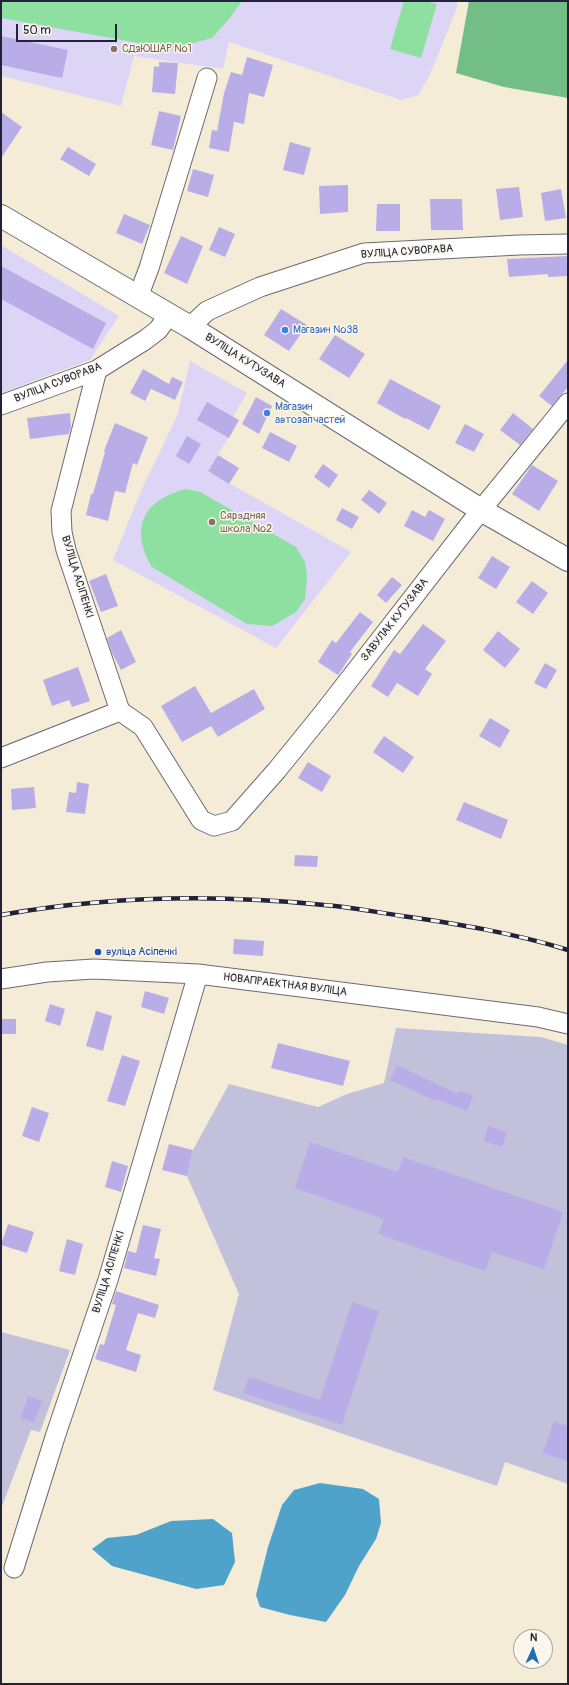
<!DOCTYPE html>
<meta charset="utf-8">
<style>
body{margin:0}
#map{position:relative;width:569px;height:1685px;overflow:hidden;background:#f5ecd7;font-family:Pangolin,sans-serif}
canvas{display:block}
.frame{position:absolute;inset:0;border:2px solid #22223b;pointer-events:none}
.north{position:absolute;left:513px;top:1629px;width:40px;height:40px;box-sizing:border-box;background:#fbf7ec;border:1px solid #a4a2a5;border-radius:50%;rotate:3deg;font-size:11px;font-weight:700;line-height:16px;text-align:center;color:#22223b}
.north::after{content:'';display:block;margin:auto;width:14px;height:18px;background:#1f6fb2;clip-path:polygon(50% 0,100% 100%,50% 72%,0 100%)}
.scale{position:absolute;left:16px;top:24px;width:101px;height:18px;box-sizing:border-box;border:2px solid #22223b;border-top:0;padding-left:5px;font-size:12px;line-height:14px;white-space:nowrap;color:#22223b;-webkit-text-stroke:3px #fbf7ec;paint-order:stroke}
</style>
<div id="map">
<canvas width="569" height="1685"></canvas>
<div class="frame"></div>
<div class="north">N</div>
<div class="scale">50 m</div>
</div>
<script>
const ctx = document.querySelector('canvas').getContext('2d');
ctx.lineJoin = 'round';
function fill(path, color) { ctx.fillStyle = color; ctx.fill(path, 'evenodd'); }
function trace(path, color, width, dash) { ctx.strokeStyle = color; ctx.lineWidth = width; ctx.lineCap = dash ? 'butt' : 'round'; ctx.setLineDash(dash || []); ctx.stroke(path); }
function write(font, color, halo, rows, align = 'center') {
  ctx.font = font + ' Pangolin,sans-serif'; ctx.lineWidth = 3; ctx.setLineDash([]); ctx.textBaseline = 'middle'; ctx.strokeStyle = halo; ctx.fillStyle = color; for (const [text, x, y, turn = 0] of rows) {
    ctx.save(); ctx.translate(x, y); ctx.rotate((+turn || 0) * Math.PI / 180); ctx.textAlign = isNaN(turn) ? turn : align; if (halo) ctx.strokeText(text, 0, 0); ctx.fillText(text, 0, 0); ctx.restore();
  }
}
fill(new Path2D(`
 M1 1H456L458 5 429 77 418 95 401 100 229 42 223 69 134 56 121 106 1 76Z
 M1 245 119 316 90 360 1 393Z
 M190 361 247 393 233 417 239 420 208 471 351 552 276 648 113 560 141 491 178 414Z`), '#dcd5f6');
fill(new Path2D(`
 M396 1028 541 1037 568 1045V1484L505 1462 497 1486 213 1390 239 1294 187 1176 193 1150 229 1084 318 1107 347 1094 384 1083Z
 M1 1332 70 1350 40 1432 31 1430 1 1509Z`), '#c2c1dc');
fill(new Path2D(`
 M1 1H242L229 19 212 38 171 49 1 18Z
 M404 1H425L437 4 421 58 390 49Z
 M186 489 200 492 296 547 305 562 307 576 305 599 296 612 272 626 247 624 152 567C129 528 143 500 186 489Z`), '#8ee0a0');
fill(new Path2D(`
 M469 1H568V98L504 87 456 73Z`), '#72be86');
fill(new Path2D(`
 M320 1483 363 1489 379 1499 381 1523 376 1539 359 1566 345 1595 326 1622 290 1615 260 1607 256 1595 268 1547 282 1505 294 1490Z
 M213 1519 232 1533 235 1562 224 1585 196 1589 112 1566 92 1549 107 1538 136 1535 171 1521Z`), '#4fa3cb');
fill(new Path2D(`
 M1 36 68 50 62 78 1 65Z
 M247 57 273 65 264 97 249 93 244 124 234 122 229 152 209 148 212 130 217 131 224 93 231 72 242 75Z
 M159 62 178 63 175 94 152 92 154 66 159 67Z
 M159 111 181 116 173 150 151 145Z
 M1 112 22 127 1 158Z
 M290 142 311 148 304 175 283 170Z
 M68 147 96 164 89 176 60 159Z
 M193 169 214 175 208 197 187 191Z
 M348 185V212L320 214 319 186Z
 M519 187 523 217 500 220 496 189Z
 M561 189 566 218 545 221 541 193Z
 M430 199H462L463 230H431Z
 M377 204H400V231H376Z
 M124 214 150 225 142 244 116 233Z
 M219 227 235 234 225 257 209 250Z
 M181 236 203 246 187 284 164 273Z
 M568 256V276L548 277V274L509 277 507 259Z
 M1 266 106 323 93 349 1 299Z
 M281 309 307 325 289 351 264 335Z
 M335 335 365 354 349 378 319 359Z
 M568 360V387L552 406 539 396Z
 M143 369 169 384 172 377 183 382 175 400 151 389 145 401 130 393Z
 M390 379 441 406 429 430 406 418 405 419 377 403Z
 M256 397 272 406 259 434 242 424Z
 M207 402 239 420 229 438 197 420Z
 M70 413 71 426 69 434 30 439 27 418Z
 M513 413 533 429 520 445 500 430Z
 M115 423 148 437 137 465 133 463 125 493 115 491 108 521 86 515 91 494H93L105 452 104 451Z
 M465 424 484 434 474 452 455 443Z
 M270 432 297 446 289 462 262 448Z
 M187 436 201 444 189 464 176 456Z
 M218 455 239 468 229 484 208 471Z
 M323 464 338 475 329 488 314 477Z
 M532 465 558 481 539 511 512 494Z
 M369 490 387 503 379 514 361 500Z
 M342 508 359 517 352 529 336 520Z
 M412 510 425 517 429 510 445 519 433 541 404 526Z
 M492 556 510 567 496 589 478 578Z
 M106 574 118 606 101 612 89 581Z
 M392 577 402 585 386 603 377 595Z
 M532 581 548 593 533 614 516 602Z
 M360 612 373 622 350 652 352 654 338 675 318 662 332 640 336 643Z
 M423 624 446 641 425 669 432 674 418 696 397 683 388 697 371 686 394 650 400 654Z
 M121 630 136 662 121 670 112 653 107 638Z
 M498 631 520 649 505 668 483 650Z
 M545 663 557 670 546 689 534 683Z
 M78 667 90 701 72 707 69 700 52 706 43 680Z
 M195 686 211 713 254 689 265 709 218 737 211 726 182 742 161 706Z
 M490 718 510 730 500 748 479 736Z
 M384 736 414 757 403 773 373 752Z
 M308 762 331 776 322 792 298 778Z
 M77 782 89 784 85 814 66 812 69 792 76 793Z
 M34 787 36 808 12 810 11 789Z
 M464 802 508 820 501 839 456 820Z
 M295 855 318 856 317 867 294 866Z
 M234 939 264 941 263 956 233 954Z
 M145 991 169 998 164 1014 141 1007Z
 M50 1004 65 1009 60 1026 45 1021Z
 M96 1011 112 1016 103 1051 86 1046Z
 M1 1019H16V1034H1Z
 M278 1043 350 1061 343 1086 271 1068Z
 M122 1055 140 1061 125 1106 107 1101Z
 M397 1065 458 1094 459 1091 473 1096 467 1111 436 1099 435 1101 390 1080Z
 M32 1107 49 1113 39 1142 22 1136Z
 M488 1126 507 1132 502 1147 484 1141Z
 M310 1142 398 1172 403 1157 563 1212 544 1269 492 1252 485 1271 378 1234 384 1219 295 1188Z
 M169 1144 193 1150 187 1176 162 1170Z
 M112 1161 128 1166 121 1192 105 1187Z
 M8 1224 34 1232 27 1253 1 1245Z
 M143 1225 161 1229 154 1258 160 1259 156 1276 124 1268 128 1251 136 1253Z
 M67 1239 83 1244 75 1275 59 1271Z
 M116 1291 159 1305 155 1318 138 1313 126 1350 141 1355 136 1372 95 1359 100 1344 104 1345 116 1305 112 1304Z
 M352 1302 379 1311 342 1425 243 1393 249 1377 320 1400Z
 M28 1396 42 1401 34 1423 21 1418Z
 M554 1421 568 1426V1461L543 1453Z`), '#b9ade8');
const minor = new Path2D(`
 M138 297 149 268 207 78
 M190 327 207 311 260 287 364 253 519 245 568 244
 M97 370 61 511 62 532 66 550 120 711
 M1 405 97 370 145 340 158 330 169 315
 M1 758 120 711 143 727 201 820 214 826 232 821 277 770 324 712 481 510 568 403
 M1 979 47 972 94 969 198 974 538 1017 568 1024
 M14 1568 55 1437 108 1280 198 974`);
const major = new Path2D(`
 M1 216 190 327 481 510 568 560`);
trace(minor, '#6c6972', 21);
trace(major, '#6c6972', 24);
trace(minor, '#fff', 19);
trace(major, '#fff', 22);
const rail = new Path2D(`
 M1 915C108 896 216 894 324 905 350 907 376 912 402 916 458 924 514 933 568 950`);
trace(rail, '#22223b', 4.5);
trace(rail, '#fbf7ec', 3, [9]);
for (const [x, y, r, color] of [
 [114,49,4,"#8d6e63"],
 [285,330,4,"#3f7fe0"],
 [267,413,4,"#3f7fe0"],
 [212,522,4,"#8d6e63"],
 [98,952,4,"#1a4fb4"]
]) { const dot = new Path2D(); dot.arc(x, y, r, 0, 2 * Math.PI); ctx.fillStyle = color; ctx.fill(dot); trace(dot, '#fbf7ec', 1.5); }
write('11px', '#785e54', '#fbf7ec', [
 ["СДзЮШАР №1",122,49],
 ["Сярэдняя",220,516],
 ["школа №2",220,529]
], 'left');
write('11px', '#22223b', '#fbf7ec', [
 ["ВУЛІЦА СУВОРАВА",407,252,-4],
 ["ВУЛІЦА КУТУЗАВА",245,361,32],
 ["ВУЛІЦА СУВОРАВА",58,383,-21],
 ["ВУЛІЦА АСІПЕНКІ",77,577,73],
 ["ЗАВУЛАК КУТУЗАВА",395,620,-52],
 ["НОВАПРАЕКТНАЯ ВУЛІЦА",285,985,7],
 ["ВУЛІЦА АСІПЕНКІ",109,1272,-73]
]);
write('11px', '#366cbe', '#fbf7ec', [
 ["Магазин №38",293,330],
 ["Магазин",275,407],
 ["автозапчастей",275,420]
], 'left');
write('11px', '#164399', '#fbf7ec', [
 ["вуліца Асіпенкі",106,952]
], 'left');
</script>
